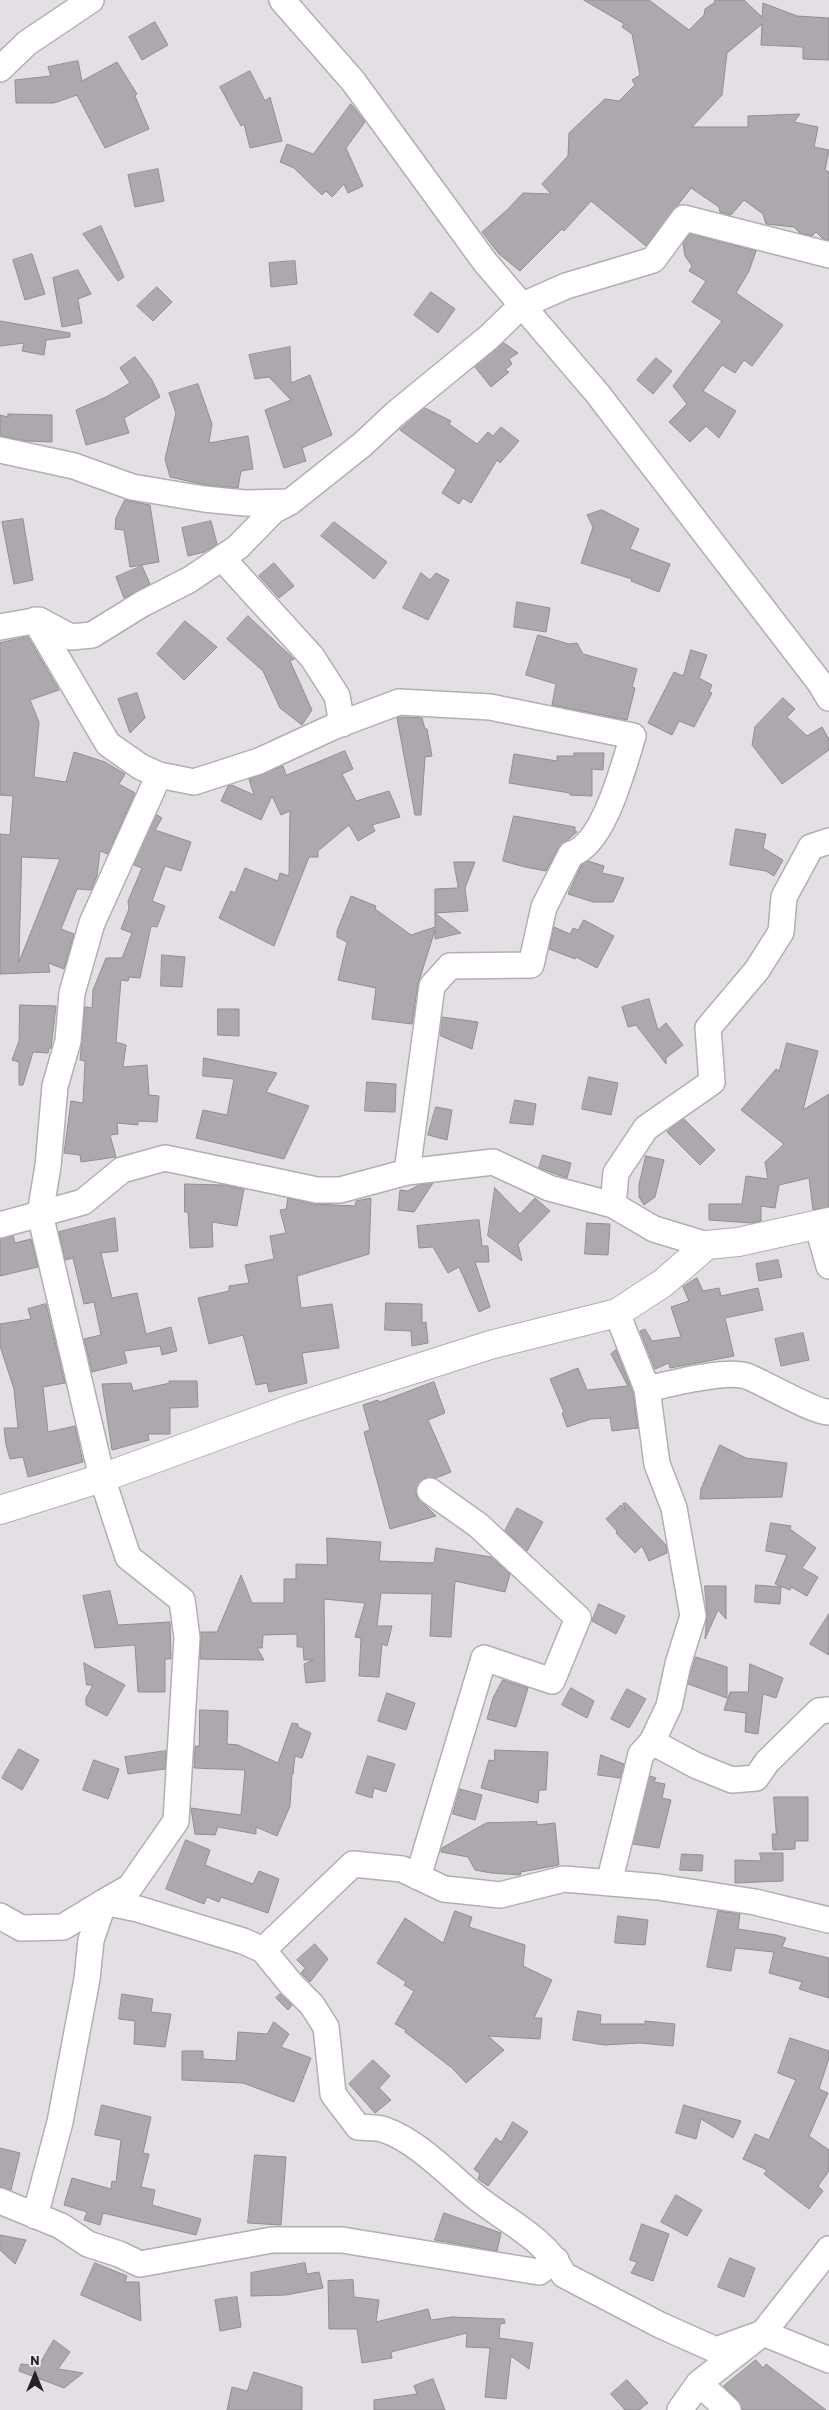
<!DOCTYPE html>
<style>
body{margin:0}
#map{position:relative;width:829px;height:2410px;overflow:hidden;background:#e4dfe4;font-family:Barlow,sans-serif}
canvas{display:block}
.north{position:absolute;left:10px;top:2350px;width:50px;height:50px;-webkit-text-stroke:4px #f1ecf2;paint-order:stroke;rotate:0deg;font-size:14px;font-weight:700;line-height:20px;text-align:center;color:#242224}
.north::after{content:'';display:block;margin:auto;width:18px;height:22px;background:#242224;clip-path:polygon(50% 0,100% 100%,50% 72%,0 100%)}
</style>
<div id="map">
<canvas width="829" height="2410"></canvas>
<div class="north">N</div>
</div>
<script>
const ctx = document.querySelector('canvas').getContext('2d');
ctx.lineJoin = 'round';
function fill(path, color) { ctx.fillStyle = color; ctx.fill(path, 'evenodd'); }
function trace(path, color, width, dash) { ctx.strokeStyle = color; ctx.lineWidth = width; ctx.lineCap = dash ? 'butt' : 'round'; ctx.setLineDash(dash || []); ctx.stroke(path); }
const building = new Path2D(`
 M584 0H649L689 30 704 15 705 9 714 3 715 0H744L762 17 763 3 797 16 829 18V60L803 59V47L761 45 762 24 727 53 722 95 692 127H748V116L800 114 794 122 818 127 814 147 829 150 825 170 829 172V240L823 239 816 232 812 236 800 233 794 227 766 224 763 214 744 200 731 215 720 212 719 207 691 188 646 246 591 201 564 231 562 229 520 271 499 254 482 232 507 210 523 193 551 194 542 184 568 156 569 133 605 99 619 101 635 85 632 80 640 75 632 34 622 27 624 24Z
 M155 22 168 45 142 60 129 37Z
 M78 61 82 81 117 62 137 94 135 96 149 129 105 148 77 95 54 103H16L15 80 51 76 48 67Z
 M250 71 265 101 270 97 282 141 250 148 244 124 241 126 220 87Z
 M351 104 365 122 346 148 363 186 348 193 344 184 332 197 326 191 322 195 294 168 280 162 287 144 313 154Z
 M158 169 164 201 135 207 128 175Z
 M101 226 124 277 118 281 83 234Z
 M690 234 756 251 749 271 736 293 783 325 752 366 744 360 735 373 722 365 703 391 736 411 719 438 706 426 690 442 669 422 687 404 673 386 722 321 692 302 706 281 689 271 692 266 685 256 683 244Z
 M32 254 45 294 25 300 13 260Z
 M295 261 297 284 271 287 269 263Z
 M78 270 91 294 78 299 82 323 62 327 53 278Z
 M157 287 172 302 153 321 137 306Z
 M431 292 455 309 438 333 414 315Z
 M0 321 70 333V337L46 340 44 355 22 351 24 343 0 346Z
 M504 343 518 353 509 359 512 364 505 370 509 372 491 387 475 367Z
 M290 347 291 383 310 375 332 435 302 448 306 461 284 468 265 410 291 400 269 377 255 379 249 355Z
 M135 357 152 380 160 397 124 418 129 433 86 445 76 410 106 397 130 383 120 368Z
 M656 358 672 371 653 394 637 380Z
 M198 384 212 424 209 443 248 436 253 469 241 471 238 488 206 485 170 477 165 459 176 413 169 393Z
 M425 408 451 421 449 424 477 444 488 432 493 436 501 427 519 441 500 463 497 460 471 503 463 498 459 504 442 493 456 470 400 430Z
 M8 414 52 415V442L27 441 0 436V415L8 417Z
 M125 500 150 505 159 562 130 567 124 530 115 529 116 518Z
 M602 510 639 529 630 549 670 564 659 592 631 581 632 579 581 563 593 527 587 515Z
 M23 519 33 580 14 584 2 522Z
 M211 521 217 544 204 552 188 556 182 528Z
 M334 522 387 562 374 579 321 536Z
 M274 563 294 586 279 598 259 576Z
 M142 566 150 584 124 598 116 577Z
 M421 573 430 580 436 573 449 580 428 620 403 608Z
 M517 602 550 608 546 632 514 627Z
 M248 616 294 659 290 661 312 710 302 725 280 708 263 671 227 639Z
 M185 621 217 647 184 680 157 654Z
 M538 635 569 644 577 643 583 654 637 669 632 687 635 688 627 720 552 705 556 684 526 675Z
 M28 637 59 690 30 700 39 722 34 777 66 782 74 752 105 762 125 774 119 784 135 793 108 854 100 851 97 876 91 890 77 889 61 929 74 934 64 969 48 963 50 972 0 974V834L10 835 13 796 0 795V643ZM22 857 60 859 19 962Z
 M691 650 707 655 699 678 712 685 709 692 712 693 694 727 679 721 672 735 648 723 674 672 683 676Z
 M137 693 145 718 130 733 118 699Z
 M783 698 795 709 787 717 807 736 822 727 829 739V750L782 784 752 745 755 727Z
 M401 717 422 718 425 729H427L432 756 425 757 421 815H415L397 718Z
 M345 751 353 769 342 774 356 801 389 791 400 817 372 825 375 831 358 841 349 825 318 851V857H309L274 946 219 918 231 891 235 893 245 868 278 881 280 873 289 876 290 811 281 815 272 796 261 820 221 801 228 786 232 785 254 795 249 779 283 766 286 775Z
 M574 753H604L603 770 592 769V796L570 795V793L509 783 514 754 557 761V756H574Z
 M157 815 162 818 155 830 191 842 181 871 165 866 152 901 165 906 157 927 151 926 140 978 129 977 128 981 121 980 116 1042 126 1045 123 1067 147 1065 149 1095 159 1096 157 1122 138 1121V1125L117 1123 118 1134 110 1135 116 1157 81 1162 80 1155 64 1153 71 1101 83 1103 85 1061 80 1060 85 1007 92 1008 93 990 106 958H122L132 933 121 929 129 909 128 901 142 868 134 865Z
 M514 816 575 827V831L577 832 559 847 546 871 525 867 503 861Z
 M736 829 766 834 763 848 783 860 774 876 766 871 730 865Z
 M588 861 604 866 602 873 624 878 613 902H593L568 894 582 864Z
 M454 862H475L465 888 468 911 435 913 461 933 435 939V930L418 984 412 1024 372 1019 376 988 338 980 347 942 337 937V931L351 896 376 906 375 909 411 935 435 927V889L458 888Z
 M584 920 614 936 597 968 576 957 575 959 549 949 554 927 570 934 573 928 578 930Z
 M162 955 185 957 182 987 161 986Z
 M649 999 658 1030 666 1023 683 1045 666 1058V1064L636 1025 628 1027 622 1007Z
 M20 1005 56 1006 51 1048H49L48 1053 33 1052 23 1085H19V1062L12 1060 19 1041Z
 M218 1009H239V1036L218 1035Z
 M442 1017 478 1022 472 1049 441 1036Z
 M787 1043 818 1051 803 1110 829 1094V1207L813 1210 809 1178 779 1185 775 1208 761 1206V1221L752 1223 709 1220V1204H742L746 1176 768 1179 765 1162 784 1144 741 1110 776 1069 779 1071Z
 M204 1058 277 1073 266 1092 309 1106 284 1159 196 1138 203 1110 227 1115 234 1079 203 1076Z
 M589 1077 618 1083 611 1115 582 1109Z
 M367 1082 396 1084 395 1112 365 1111Z
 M515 1100 536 1104 533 1125 510 1123Z
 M436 1107 452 1110 447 1140 428 1135Z
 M684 1119 715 1150 700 1165 667 1132Z
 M543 1155 571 1163 567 1178 539 1168Z
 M646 1156 664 1160 655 1197 644 1205 639 1197V1185Z
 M433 1183 414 1212 398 1210 400 1190 408 1191 419 1185Z
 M185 1184 223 1185 244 1189 237 1226 212 1222 213 1247 190 1248 188 1212H185Z
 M495 1188 520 1214 535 1198 550 1211 518 1244 522 1261 488 1236Z
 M288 1198 314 1204 355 1206 356 1201 371 1198 369 1254 297 1276 301 1308 332 1304 339 1348 302 1353 307 1383 269 1392 267 1383 256 1385 243 1335 209 1344 198 1298 229 1291V1286L249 1283 245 1265 274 1259 270 1236 286 1233 280 1210 286 1209Z
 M115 1218 118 1251 101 1253 112 1298 137 1293 146 1334 171 1327 177 1351 162 1355 160 1346 124 1351 127 1363 92 1372 84 1339 101 1335 94 1302 84 1304 73 1258 65 1260 59 1232Z
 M479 1220 482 1246H488L489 1262H475L490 1307 479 1312 459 1267 448 1273 433 1247 419 1248 417 1226Z
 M587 1223 610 1224 608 1255 585 1254Z
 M13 1236 15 1243 31 1239 38 1267 0 1276V1239Z
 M778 1260 782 1277 759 1281 756 1264Z
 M697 1278 703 1291 719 1288 721 1296 758 1288 763 1310 725 1318 734 1356 670 1368 669 1363 655 1369 640 1331 645 1329 652 1341 681 1337 671 1307 689 1301 683 1287Z
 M386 1303 422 1304V1323L426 1322 428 1343 412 1346 411 1331 385 1330Z
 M46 1304 65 1383 43 1387 48 1432 75 1426 83 1462 28 1477 23 1457 10 1459 6 1445 4 1428H18L14 1389 0 1346V1324L31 1319 28 1309Z
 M803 1333 809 1360 781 1366 775 1339Z
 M616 1350 633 1393 638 1428 612 1431 610 1418 591 1419 567 1427 562 1413 564 1412 550 1379 578 1368 587 1390 628 1386 611 1354Z
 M169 1381H197L198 1407 170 1408V1434H148L149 1440 112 1450 102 1384 131 1383 133 1391 170 1383Z
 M434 1382 445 1413 428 1420 451 1472 436 1478H424L416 1489 417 1497 436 1516 390 1529 364 1432 370 1430 363 1405 378 1400 379 1402Z
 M720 1445 746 1458 787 1463 782 1497 700 1499 701 1489Z
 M626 1503 666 1545 667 1553 649 1561 642 1546 635 1553 616 1533 617 1531 606 1519 621 1505 626 1511 623 1504Z
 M517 1508 543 1522 527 1551 505 1531Z
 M771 1523 791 1526 790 1529 816 1548 802 1568 818 1577 807 1596 791 1587 790 1590 775 1584 787 1555 766 1551Z
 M327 1538 381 1542 379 1561 434 1563 436 1548 491 1557 510 1574 505 1592 455 1581 451 1637 430 1636 432 1594 381 1593 377 1626H392L387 1646 382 1644 379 1677 359 1676 361 1638 355 1637 365 1603 324 1599 325 1681 306 1683 304 1664 313 1660H304L303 1647H297V1634L263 1635 262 1648H257L264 1660 200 1659 201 1632H217L241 1575 252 1603H284V1579H296V1564L327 1565Z
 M756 1585 781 1587 780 1604 755 1602Z
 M705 1586H726V1619L718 1610 705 1639 707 1614Z
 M110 1591 118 1625 170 1622 171 1659H165V1692H138L135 1645 95 1648 83 1596Z
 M599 1604 625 1616 616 1634 592 1621Z
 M829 1614V1655L810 1644Z
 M696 1657 727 1667V1698L688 1684Z
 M84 1663 125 1685 107 1716 86 1705V1698L93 1685H87Z
 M750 1664 783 1678 776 1698 763 1694 758 1734 745 1732 746 1713 724 1710 730 1692H748Z
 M503 1680 528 1688 516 1727 487 1719 493 1698Z
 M571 1688 594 1701 587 1718 562 1705Z
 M627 1689 646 1699 629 1728 611 1719Z
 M387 1693 415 1703 406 1730 378 1721Z
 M200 1710 228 1711 227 1744 238 1745 278 1763 292 1723 298 1724V1727L311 1733 302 1758 295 1756 293 1774H292L290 1806 277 1836 256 1827V1834L218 1827 215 1835 195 1834 191 1808 241 1815 245 1770 194 1768 195 1746H199Z
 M19 1749 39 1760 22 1790 2 1778Z
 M495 1750 548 1752 546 1790H539L538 1803 481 1788 489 1760 494 1761Z
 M166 1751 165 1769 128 1774 125 1757Z
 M601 1755 624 1764 620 1778 598 1775Z
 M368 1756 395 1764 386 1792 374 1788 372 1798 356 1793Z
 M94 1760 119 1769 108 1799 83 1790Z
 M650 1776 656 1778 654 1782 665 1784 662 1798 671 1800 659 1848 633 1844Z
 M460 1789 482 1795 475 1820 453 1814Z
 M774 1797H808V1841H795V1849L773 1850 772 1834H776Z
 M537 1822V1825L555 1823 559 1865 521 1872 520 1875 491 1873 475 1870 468 1857 441 1852 442 1848 486 1823Z
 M186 1840 210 1850 205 1865 253 1884 259 1871 279 1879 268 1913 221 1897 219 1902 207 1897 204 1904 166 1889Z
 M760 1853H783V1881L735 1883V1860L761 1861Z
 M682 1854 703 1855 702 1871 680 1870Z
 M455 1911 472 1917 469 1927 525 1945 523 1966 552 1980 534 2018H542L540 2039 488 2036 504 2050 466 2083 452 2068 405 2032 406 2030 395 2024 414 1991 404 1985 406 1982 377 1963 405 1918 443 1943Z
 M718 1911 740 1914 738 1929 776 1935 786 1938 782 1947 829 1958V1998L799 1989 802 1982 769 1973 774 1952 735 1948 731 1971 707 1967Z
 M618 1916 648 1920 645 1945 615 1943Z
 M315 1944 328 1959 310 1982 301 1973 305 1968 297 1960Z
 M122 1994 153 1999 151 2012 171 2014 165 2047 134 2044 135 2021 119 2019Z
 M280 1994 292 2005 288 2010 276 1998Z
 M578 2011 601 2015 600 2024H645V2021L675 2024 673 2046 640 2043 604 2045 573 2040Z
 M274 2022 289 2034 281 2047 311 2058 294 2102 243 2083 182 2080V2051H203V2059L236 2061 238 2032 267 2034Z
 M790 2038 829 2051V2058L819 2089 828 2093 809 2136 829 2150V2171L818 2186 823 2191 809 2209 764 2174 767 2170 743 2159 755 2134 769 2140 796 2080 778 2073Z
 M373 2060 390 2076 379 2088 391 2100 375 2113 349 2084Z
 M102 2105 151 2117 143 2153 149 2154 141 2187 155 2190 152 2205 201 2219 196 2235 103 2213 100 2225 84 2220 87 2212 64 2205 72 2178 111 2189 112 2181 116 2182 121 2140 95 2135Z
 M684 2105 704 2111 741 2121 733 2138 701 2119 696 2139 676 2133Z
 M513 2122 528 2132 488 2186 478 2179 480 2174 474 2169 496 2138 501 2142Z
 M0 2148 20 2153 11 2190 0 2187Z
 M255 2155 286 2157 281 2225 248 2223Z
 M676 2195 702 2210 687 2236 661 2222Z
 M444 2213 501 2233 497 2251 435 2240Z
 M642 2224 669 2234 653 2281 631 2273 637 2262 630 2260Z
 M0 2235 26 2240 15 2264 0 2250Z
 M730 2258 755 2268 744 2297 718 2287Z
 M95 2263 127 2276 125 2282H139L141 2321 81 2295Z
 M305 2263 307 2274 319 2272 323 2288 286 2295 251 2296V2273Z
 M353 2280 354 2297 379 2300 376 2322 428 2309 431 2320 452 2317 504 2319 505 2323 500 2324 499 2338 533 2343 529 2369 511 2356 506 2399 485 2397 490 2348 466 2347 467 2333 391 2352 392 2358 362 2363 357 2329H329L328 2281Z
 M237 2297 241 2327 220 2331 215 2300Z
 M54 2340 70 2352 58 2369 83 2373 64 2388 19 2371 21 2364 38 2366Z
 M756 2360 763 2368 766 2364 826 2410H742L738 2400 724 2386Z
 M254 2372 302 2387V2410H227L232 2387 247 2391Z
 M433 2379 445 2410H374V2400L417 2394 414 2386Z
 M627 2380 648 2403 639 2410H625L611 2394Z`);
fill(building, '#ada8ad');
trace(building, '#928d92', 1);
const street = new Path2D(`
 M282 0 353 81 485 262 597 393 820 683 829 698
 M0 69 27 43 91 0
 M0 450 74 466 132 487 204 499 245 503 290 502
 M222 558 312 657 337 696 342 724
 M35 620 108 744 141 767 159 775 194 782 259 761 335 726 399 702 490 707 633 736C623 767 604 845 571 854L544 907 531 965 450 966 432 986 407 1172
 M0 627 39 620 71 637 92 635 142 604 189 580 238 547 273 511 290 502 363 444 395 414 489 337 521 306 566 286 653 260 684 218 829 255
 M613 1205 616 1173 646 1128 712 1082 708 1028 757 970 781 932 784 897 811 847 829 841
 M817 1224 829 1266
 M0 1225 83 1202 122 1170 165 1158 317 1190H340L407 1172 493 1162 549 1188 613 1205 654 1229 707 1245
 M647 1389C670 1384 728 1368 749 1377 764 1383 816 1413 829 1412
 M652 1742 697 1766 732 1780 756 1778 767 1762 819 1711 829 1710
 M418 1877 484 1658 552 1681 578 1618 478 1525 430 1491
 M609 1883 641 1754 652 1742 669 1706 678 1664 693 1616 674 1508 657 1464 647 1389 617 1313
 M0 1916 21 1928 63 1927 104 1902 138 1909 243 1941 263 1950 291 1984 312 2005 326 2027 333 2094 358 2127C367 2128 377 2127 385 2130 415 2140 446 2172 471 2193 503 2220 544 2236 564 2275L660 2325 716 2350 763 2333 829 2360
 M263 1950 353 1864 402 1869 444 1889 473 1892 500 1895 564 1879 658 1887 755 1902 829 1920
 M0 2201 61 2226 88 2244 119 2254 140 2264 272 2240H342L539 2272 556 2260
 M35 2216 60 2122 87 1979 91 1940 104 1902 130 1887 176 1821 187 1638 182 1600 128 1557 102 1478 40 1214 48 1166 55 1086 68 1041 72 993 92 923 159 775
 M699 2383 728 2410
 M680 2410 699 2383 763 2333 829 2249`);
const secondary = new Path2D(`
 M0 1510 102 1478 293 1408 490 1345 617 1313 663 1283 707 1245 738 1242 829 1222`);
trace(street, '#b3aeb3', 28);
trace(secondary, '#b3aeb3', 30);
trace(street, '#fff', 25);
trace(secondary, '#fff', 28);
</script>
